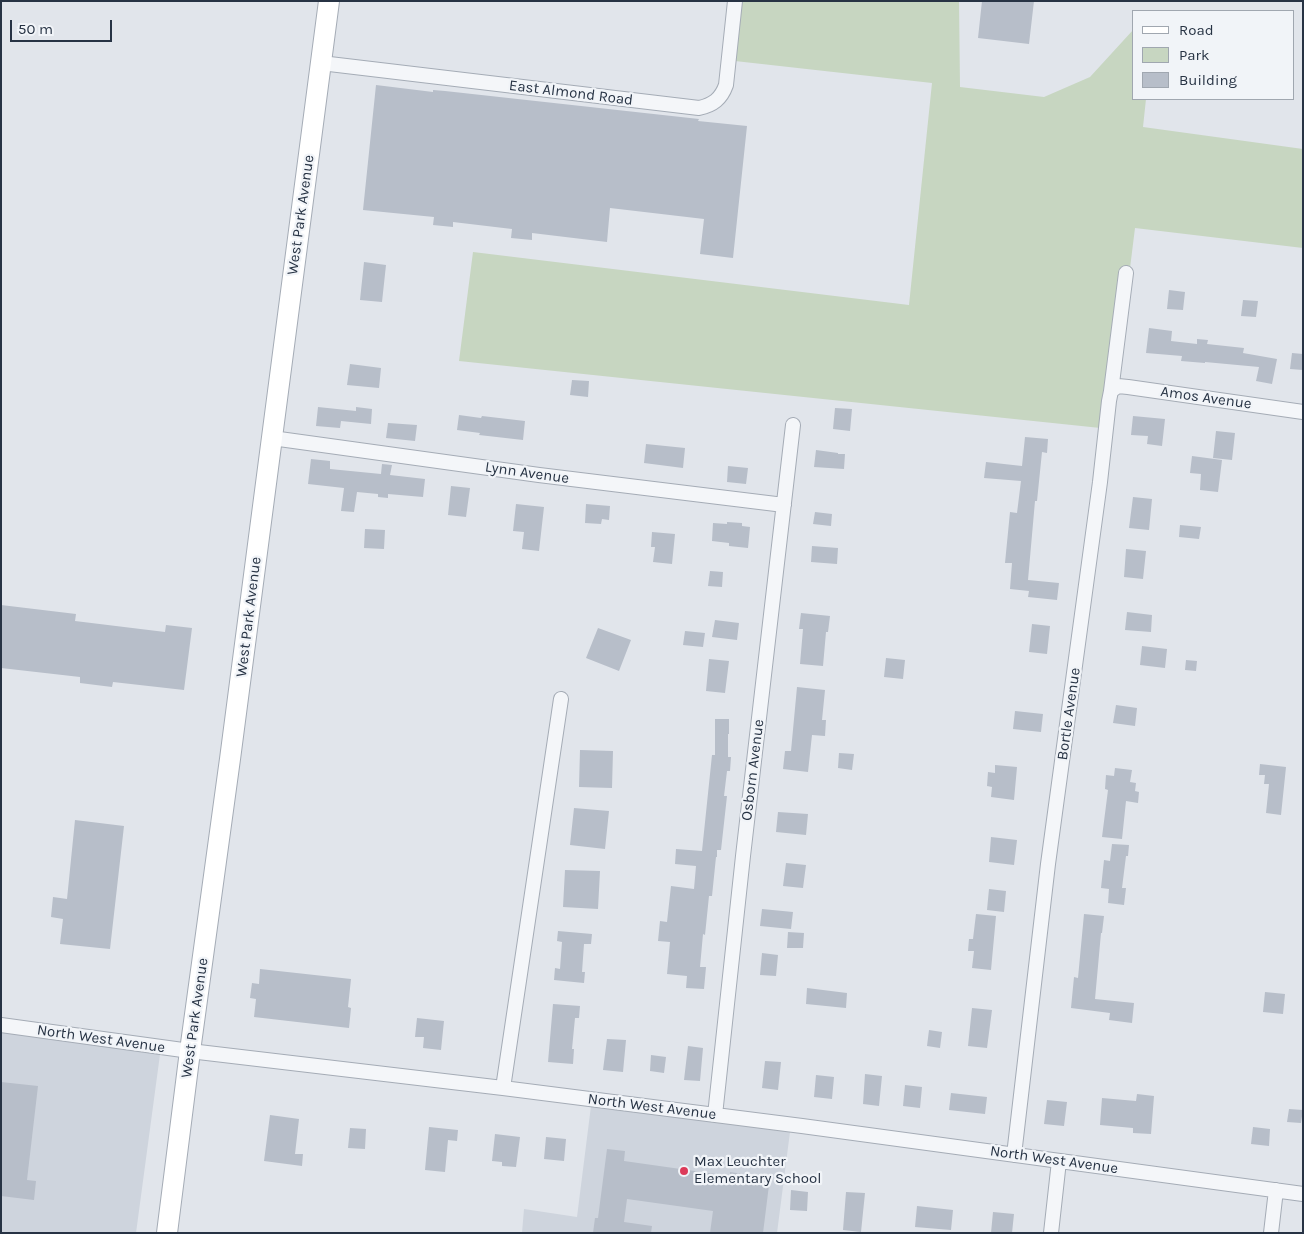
<!DOCTYPE html>
<style>
body{margin:0}
#map{position:relative;width:1304px;height:1234px;overflow:hidden;background:#e1e5eb;font-family:Karla,sans-serif}
canvas{display:block}
.frame{position:absolute;inset:0;border:2px solid #273344;pointer-events:none}
.legend{position:absolute;left:1132px;top:10px;width:162px;height:90px;box-sizing:border-box;background:#f1f4f8;border:1px solid #a0a7b0;margin:0;padding:6px 9px;list-style:none;font-size:15px;color:#273344}
.legend li{display:flex;align-items:center;gap:10px;height:25px}
.legend b{width:25px;border:1px solid #a0a7b0}
.scale{position:absolute;left:10px;top:20px;width:102px;height:22px;box-sizing:border-box;border:2px solid #273344;border-top:0;padding-left:6px;font-size:15px;line-height:18px;white-space:nowrap;color:#273344;-webkit-text-stroke:4px #f1f4f8;paint-order:stroke}
</style>
<div id="map">
<canvas width="1304" height="1234"></canvas>
<div class="frame"></div>
<ul class="legend">
<li><b style="height:6px;background:#fff"></b>Road</li>
<li><b style="height:14px;background:#c7d6c1"></b>Park</li>
<li><b style="height:14px;background:#b7bec9"></b>Building</li>
</ul>
<div class="scale">50 m</div>
</div>
<script>
const ctx = document.querySelector('canvas').getContext('2d');
ctx.lineJoin = 'round';
function fill(path, color) { ctx.fillStyle = color; ctx.fill(path, 'evenodd'); }
function trace(path, color, width, dash) { ctx.strokeStyle = color; ctx.lineWidth = width; ctx.lineCap = dash ? 'butt' : 'round'; ctx.setLineDash(dash || []); ctx.stroke(path); }
function write(font, color, halo, rows, align = 'center') {
  ctx.font = font + ' Karla,sans-serif'; ctx.lineWidth = 4.5; ctx.setLineDash([]); ctx.textBaseline = 'middle'; ctx.strokeStyle = halo; ctx.fillStyle = color; for (const [text, x, y, turn = 0] of rows) {
    ctx.save(); ctx.translate(x, y); ctx.rotate((+turn || 0) * Math.PI / 180); ctx.textAlign = isNaN(turn) ? turn : align; if (halo) ctx.strokeText(text, 0, 0); ctx.fillText(text, 0, 0); ctx.restore();
  }
}
fill(new Path2D(`
 M1 1026 161 1047 136 1233H1Z
 M591 1106 790 1132 777 1233H522L524 1209 577 1217Z`), '#ced4dd');
fill(new Path2D(`
 M733 1H959L960 87 1044 97 1090 77 1133 30V99H1146L1143 127 1303 149V248L1135 228 1110 429 459 361 473 252 909 305 932 83 726 60Z`), '#c7d6c1');
fill(new Path2D(`
 M982 1H1034L1029 44 978 38Z
 M376 85 433 92V90L445 91 699 119 698 121 747 126 733 258 700 254 704 219 610 208 607 242 532 233V240L511 238 512 229 453 222V227L433 225 434 217 363 210Z
 M364 262 386 265 382 302 360 300Z
 M1169 290 1185 292 1183 310 1167 309Z
 M1243 300 1258 301 1256 317 1241 316Z
 M1149 328 1172 331 1171 341 1197 344V339L1208 340 1207 344 1244 348 1243 353 1277 359 1272 384 1256 381 1259 367 1205 362V363L1181 361 1182 356 1146 353Z
 M1292 353 1303 354V370L1290 369Z
 M350 364 381 368 379 388 347 385Z
 M572 380 589 381 588 397 570 395Z
 M318 407 356 411V407L372 409 371 424 341 421 340 428 316 426Z
 M835 408 852 409 850 431 833 429Z
 M459 415 481 418 482 416 525 421 523 440 479 435 480 433 457 430Z
 M1133 416 1165 419 1162 446 1147 444 1148 436 1131 435Z
 M388 423 417 425 415 441 386 438Z
 M1216 431 1235 433 1232 460 1213 458Z
 M1025 437 1048 439 1047 453 1042 452 1037 501H1035L1028 580 1059 583 1057 600 1028 597 1029 591 1010 589 1012 563H1005L1010 512 1017 513 1021 481 984 478 986 462 1022 466Z
 M646 444 685 448 683 468 644 463Z
 M816 450 838 453V454H845L844 469 814 467Z
 M1192 456 1222 460 1218 492 1200 490 1201 474 1190 473Z
 M311 459 330 461V469L381 474 382 464 392 465 390 475 425 479 423 497 388 494V498L378 497V494L357 492 354 512 341 511 344 488 308 484Z
 M728 466 748 468 746 484 727 482Z
 M451 486 470 488 466 517 448 515Z
 M1133 497 1152 499 1149 530 1129 528Z
 M516 504 544 507 539 551 522 549 524 532 513 531Z
 M586 504 610 506 609 520 602 519 601 524 585 523Z
 M815 512 832 514 831 526 813 524Z
 M727 522 742 523V526L750 527 748 548 729 546V543L712 541 713 523 727 524Z
 M1180 525 1201 527 1199 539 1179 537Z
 M365 529 385 530 384 549 364 548Z
 M652 532 675 534 672 564 653 562 655 547H651Z
 M812 546 838 548 837 564 811 562Z
 M1126 549 1146 551 1143 579 1124 577Z
 M710 571 723 572 722 587 708 586Z
 M1 605 76 614 75 621 165 632 166 625 192 628 184 690 113 682 112 687 80 683V677L1 668Z
 M1127 612 1152 615 1151 632 1125 630Z
 M801 613 830 616 828 632H826L823 666 800 664 803 629H799Z
 M715 620 739 623 737 640 712 637Z
 M1032 624 1050 626 1047 654 1029 652Z
 M598 628 631 640 619 671 586 658Z
 M685 631 705 633 703 647 683 645Z
 M1142 646 1167 649 1165 668 1140 665Z
 M886 658 905 660 903 679 884 677Z
 M709 659 729 661 725 693 706 691Z
 M1186 660 1197 661 1196 671 1185 670Z
 M797 687 825 690 822 720H826L825 736 812 735 808 772 783 769 785 751H791Z
 M1116 705 1137 708 1135 726 1113 723Z
 M1015 711 1043 714 1041 732 1013 729Z
 M715 719H729V734H728V757H731L730 771H727L724 796H727L721 850H717V857H716L712 896H709L705 935 703 934 700 967H706L704 989 686 988 687 976 667 974 670 942 658 941 660 921 667 922 671 886 694 889 696 866 675 864 676 849 702 851 712 755H715Z
 M580 750 613 751 612 788 579 787Z
 M839 753 854 754 852 770 838 768Z
 M1260 764 1286 767 1281 815 1266 813 1269 784H1264L1265 775H1259Z
 M995 765 1017 767 1014 800 991 797 992 787 987 786 988 772 995 773Z
 M1115 768 1132 770 1130 782 1136 783 1135 791 1139 792 1138 803 1126 801 1122 839 1102 837 1108 790 1105 789 1106 775 1114 776Z
 M574 808 609 811 605 849 570 845Z
 M778 812 808 814 806 835 776 832Z
 M75 820 124 826 110 949 60 944 63 919 51 917 53 897 67 899Z
 M991 837 1017 840 1014 865 989 862Z
 M1112 844 1129 845 1128 856H1126L1122 888H1126L1124 905 1108 903 1109 889 1101 888 1104 860 1110 861Z
 M786 863 806 865 803 888 783 886Z
 M565 870 600 871 598 909 563 907Z
 M989 889 1006 891 1004 912 987 910Z
 M762 909 793 912 791 929 760 926Z
 M976 914 996 916 991 970 972 968 974 951H968L969 939H973Z
 M1084 914 1104 916 1102 933H1101L1095 999 1134 1003 1132 1023 1109 1020 1110 1013 1071 1008 1074 977 1078 978Z
 M558 931 592 934 591 944H584L582 972H585L584 983 554 980 555 968 560 969 562 942 557 941Z
 M788 932 804 933 803 948H787Z
 M762 953 778 955 776 976 760 975Z
 M260 969 351 979 348 1007 351 1008 349 1028 254 1017 256 999 250 998 252 983 259 984Z
 M807 988 847 993 846 1008 806 1004Z
 M1265 992 1285 994 1283 1014 1263 1012Z
 M553 1004 580 1006 579 1018H575L572 1049H574L573 1064 548 1062Z
 M972 1008 992 1010 987 1048 968 1046Z
 M417 1018 444 1021 441 1050 423 1048 424 1037H415Z
 M929 1030 942 1032 940 1048 927 1046Z
 M607 1039 626 1040 623 1072 603 1070Z
 M688 1046 703 1048 700 1081 684 1080Z
 M651 1055 666 1057 664 1073 650 1071Z
 M765 1061 781 1062 778 1090 762 1088Z
 M865 1074 882 1076 879 1106 863 1104Z
 M816 1075 834 1077 832 1099 814 1097Z
 M1 1082 38 1086 27 1180 36 1181 34 1200 1 1196Z
 M905 1085 922 1087 920 1108 903 1106Z
 M951 1093 987 1097 985 1114 949 1110Z
 M1137 1094 1154 1096 1151 1134 1133 1133V1128L1100 1125 1102 1098 1136 1101Z
 M1047 1100 1067 1102 1064 1126 1044 1124Z
 M1289 1109 1303 1110 1301 1123 1287 1122Z
 M270 1115 299 1119 295 1154H303L302 1166 264 1161Z
 M429 1127 458 1130 457 1141 448 1140 445 1172 425 1170Z
 M1253 1127 1270 1129 1269 1146 1251 1144Z
 M350 1128 366 1129 365 1149 348 1148Z
 M495 1134 520 1137 516 1167 502 1166V1162L492 1161Z
 M546 1137 566 1139 564 1161 544 1159Z
 M607 1149 625 1151 624 1161 730 1176V1172L743 1174 742 1182 769 1185 763 1233H710L713 1211 627 1199 624 1222 652 1226 651 1233H593L595 1218H598Z
 M791 1190 808 1192 807 1211 790 1210Z
 M846 1192 865 1193 861 1232 843 1230Z
 M917 1206 953 1210 951 1230 915 1227Z
 M993 1212 1014 1214 1012 1233H991Z`), '#b7bec9');
const minor = new Path2D(`
 M321 63 699 108C713 105 721 99 726 85L735 1
 M1111 391 1118 386 1128 387 1303 412
 M272 438 539 475 784 505
 M1 1025 190 1051 503 1088 802 1126 1303 1194
 M503 1088 561 699
 M715 1115 743 856 793 425
 M1014 1155 1048 864 1100 482 1109 401 1111 391 1126 273
 M1051 1233 1059 1161
 M1271 1233 1276 1190`);
const secondary = new Path2D(`
 M167 1233 190 1051 230 759 329 1`);
trace(minor, '#a5acb6', 16);
trace(secondary, '#a5acb6', 22);
trace(minor, '#f4f6f9', 14);
trace(secondary, '#fff', 20);
for (const [x, y, r, color] of [
 [684,1171,5,"#dc3a59"]
]) { const dot = new Path2D(); dot.arc(x, y, r, 0, 2 * Math.PI); ctx.fillStyle = color; ctx.fill(dot); trace(dot, '#f1f4f8', 2); }
write('15px', '#273344', '#f1f4f8', [
 ["East Almond Road",571,93,7],
 ["West Park Avenue",301,215,-82],
 ["Amos Avenue",1206,398,8],
 ["Lynn Avenue",527,473,8],
 ["West Park Avenue",249,617,-83],
 ["Bortle Avenue",1069,714,-82],
 ["Osborn Avenue",753,770,-83],
 ["West Park Avenue",195,1018,-82],
 ["North West Avenue",101,1039,8],
 ["North West Avenue",652,1107,7],
 ["North West Avenue",1054,1160,8]
]);
write('15px', '#273344', '#f1f4f8', [
 ["Max Leuchter",694,1162],
 ["Elementary School",694,1179]
], 'left');
</script>
